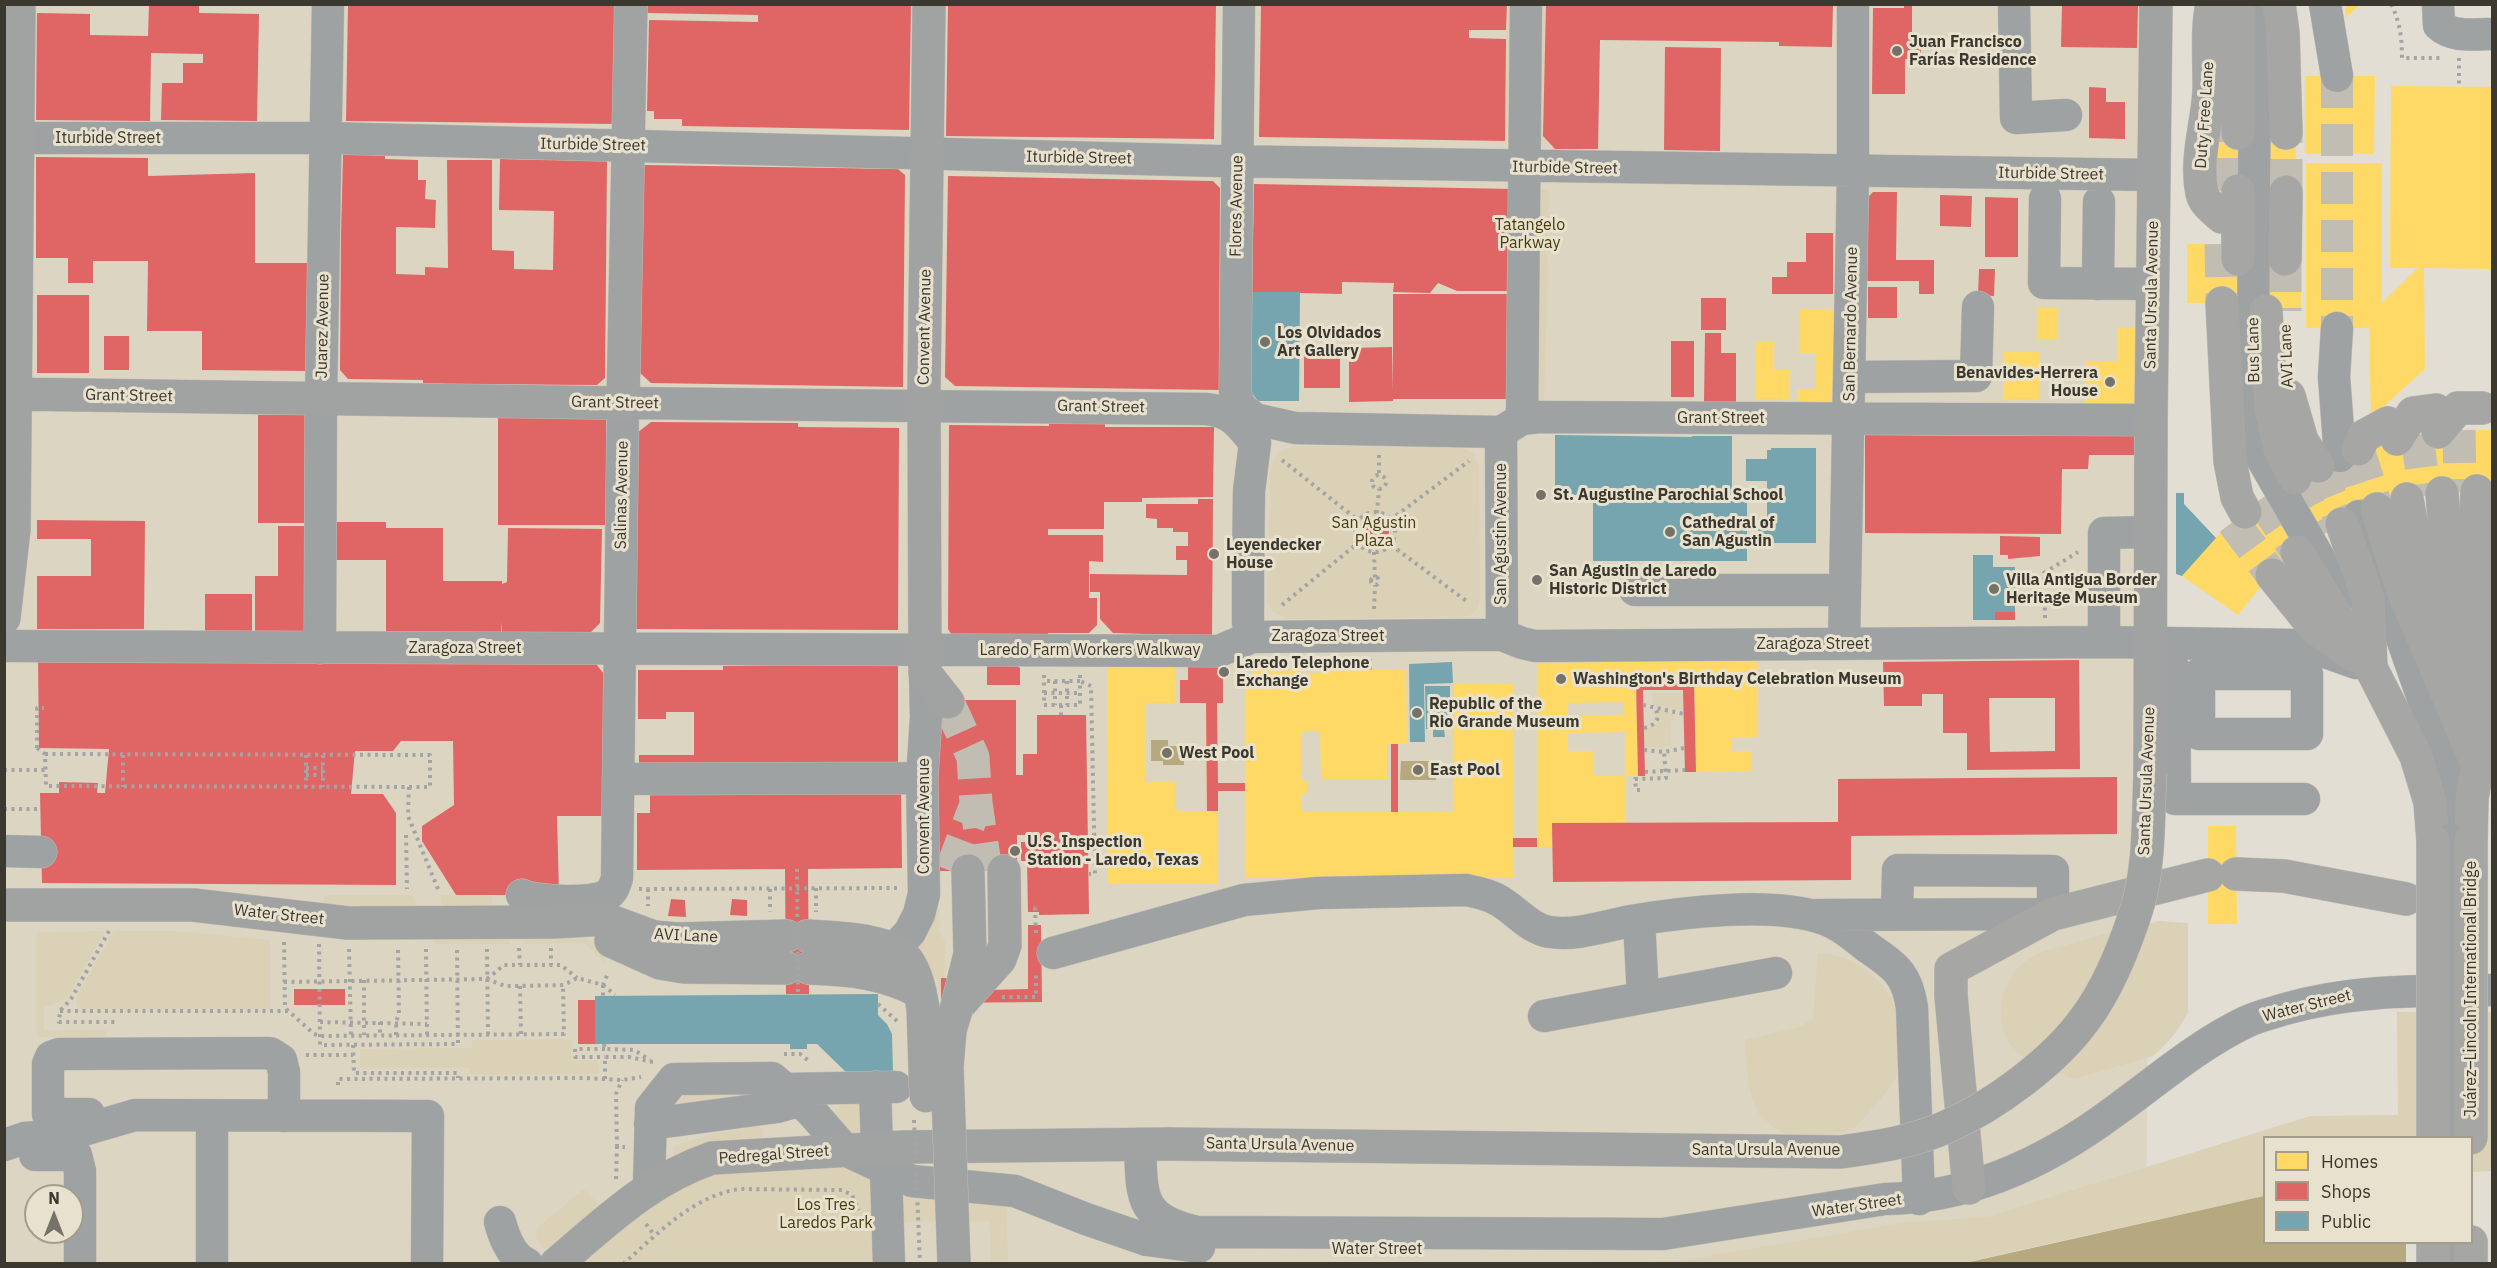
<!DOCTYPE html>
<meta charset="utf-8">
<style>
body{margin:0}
#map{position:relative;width:2497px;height:1268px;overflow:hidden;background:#e2ded3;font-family:"IBM Plex Sans",sans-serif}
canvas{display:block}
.frame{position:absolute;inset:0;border:6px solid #3b3830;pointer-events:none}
.legend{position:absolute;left:2263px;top:1136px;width:210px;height:108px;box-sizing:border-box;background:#e8e1cd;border:2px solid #a39d8e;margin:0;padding:8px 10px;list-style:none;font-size:18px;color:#3b3830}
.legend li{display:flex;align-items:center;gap:12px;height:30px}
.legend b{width:30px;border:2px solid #a39d8e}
.north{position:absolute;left:24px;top:1184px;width:60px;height:60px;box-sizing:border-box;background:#e8e1cd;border:2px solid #a39d8e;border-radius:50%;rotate:0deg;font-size:16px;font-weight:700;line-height:24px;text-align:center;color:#3b3830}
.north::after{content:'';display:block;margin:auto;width:21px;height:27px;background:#757269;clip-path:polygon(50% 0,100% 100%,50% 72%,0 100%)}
</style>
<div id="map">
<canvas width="2497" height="1268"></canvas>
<div class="frame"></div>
<ul class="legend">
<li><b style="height:16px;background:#ffd966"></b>Homes</li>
<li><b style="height:16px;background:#e06666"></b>Shops</li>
<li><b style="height:16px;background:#76a5af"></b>Public</li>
</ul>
<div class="north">N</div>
</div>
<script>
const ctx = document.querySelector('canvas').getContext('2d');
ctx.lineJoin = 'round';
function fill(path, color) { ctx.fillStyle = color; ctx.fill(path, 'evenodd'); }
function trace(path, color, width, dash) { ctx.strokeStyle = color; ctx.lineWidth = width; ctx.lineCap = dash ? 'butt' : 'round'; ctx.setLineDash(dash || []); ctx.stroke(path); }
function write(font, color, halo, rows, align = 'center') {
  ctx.font = font + ' "IBM Plex Sans",sans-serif'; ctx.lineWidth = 6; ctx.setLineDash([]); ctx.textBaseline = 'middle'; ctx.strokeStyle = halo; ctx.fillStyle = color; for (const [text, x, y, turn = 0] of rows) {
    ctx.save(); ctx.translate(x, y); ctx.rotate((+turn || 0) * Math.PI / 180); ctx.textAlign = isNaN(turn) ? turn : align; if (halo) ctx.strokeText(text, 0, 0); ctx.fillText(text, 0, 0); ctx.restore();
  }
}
fill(new Path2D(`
 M19 5H2156L2146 1221 1961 1264H5L4 618ZM36 1196H72V1232H36Z`), '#dcd5c2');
fill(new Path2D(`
 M1507 5H1546L1543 136 1548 141H1505Z
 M1512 189 1549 190 1544 401 1509 399Z
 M1297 446H1459L1474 454 1479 468 1480 598C1479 609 1475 615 1464 617L1287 619 1272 611 1267 600 1270 471C1273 455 1281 449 1297 446Z
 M1652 693H1683L1684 710 1653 706Z
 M1658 710H1665L1675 715C1667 726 1674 735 1670 746L1644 747V730L1653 727 1658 722Z
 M325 895H414L419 909 322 907Z
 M441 895H487L492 898V902L488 908 442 909Z
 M933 905 939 910V931L945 941V979L942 999 938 982 916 945Z
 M2160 921 2188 923V1013L2176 1032 2165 1045 2153 1056 2074 1079C2058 1072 2028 1063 2016 1051 1990 1025 2000 978 2029 959 2040 951 2054 948 2067 945 2098 935 2128 927 2160 921Z
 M105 931 69 995 55 1004 44 1007V1031L106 1030V1037H37V932Z
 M114 931H172L270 940V1009H77L76 997Z
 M580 935C593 941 606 948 606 963L584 943 524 944 523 937 510 938V944H433V937Z
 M1818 953C1841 953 1862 965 1878 981 1903 1005 1906 1048 1895 1079 1893 1085 1860 1124 1854 1128 1843 1135 1809 1139 1796 1137 1786 1136 1767 1123 1761 1116 1746 1097 1747 1063 1745 1040L1799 1027 1813 1019Z
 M2397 1012H2492V1174L2472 1175V1138H2264V1196L1961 1263 1421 1264 1678 1261 1902 1223 1987 1217 2310 1116 2398 1115Z
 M571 1039V1060H598L599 1074 471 1075 470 1068H360V1049L472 1048V1040Z
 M678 1092 770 1093 673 1105Z
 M847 1094H866L870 1131 855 1138 832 1118Z
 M758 1126 763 1129 762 1142 673 1159V1148L677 1145 713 1134Z
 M848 1166 876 1181V1263L578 1264 653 1202 700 1175Z
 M584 1189 601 1207 553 1246 543 1248 536 1238 538 1227Z
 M895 1190 921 1199 1006 1198 1008 1263H991L990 1221 895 1222Z`), '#dad1b6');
fill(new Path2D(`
 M1151 740H1168V746H1183L1184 765H1163V761H1151Z
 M1401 761H1436V780H1400Z
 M2264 1196V1242H2472L2492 1263 1961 1264Z`), '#b6a980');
fill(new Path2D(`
 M2492 1171V1263H2406V1243L2472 1242V1172Z`), '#e2ded3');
fill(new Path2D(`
 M2346 4H2361L2345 18Z
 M2305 76H2375L2374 154H2305Z
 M2391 86 2492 87V269L2424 268 2425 369 2371 418 2369 328H2306V163H2382V303L2418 268H2390Z
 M2210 133H2296V192L2210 191Z
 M2187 244H2223L2301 259V311H2225V303H2187Z
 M2038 308H2058V339H2038Z
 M1800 309 1836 310 1834 402 1797 401V389H1816V353H1799Z
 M2117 328H2135V403H2085V361H2117Z
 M1756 342H1773V370H1789V399H1756Z
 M2004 352H2040L2039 399H2003Z
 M2459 430H2492V491L2451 492 2416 497 2351 519 2320 536 2291 557 2266 580 2238 615 2182 576 2217 536 2238 517 2278 487 2387 441Z
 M1757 660 1758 737 1732 738V751H1752V771L1696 772 1694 680 1636 681 1638 776H1625L1626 823H1552V847H1513V878H1245V791H1218V884H1108L1107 666 1175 665V703H1145V782H1175V811H1207L1206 703H1217L1218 783H1245V675H1253V670H1301V674H1320V670L1406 669 1407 744H1398V812H1454V684H1513V838H1537V663ZM1624 702V715L1568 716V703ZM1302 731H1320L1321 779H1387V744H1391V812H1302V794L1307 793V781H1302ZM1625 732V776H1594V751H1568V733Z
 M1425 686H1450V701H1439V710H1450V729H1444L1445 737H1433V729H1426Z
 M2208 826H2236L2237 924H2208Z`), '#ffd966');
fill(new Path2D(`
 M149 4H199V13L259 14 257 121 161 120 162 83H183V63H203V54L151 53 150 121 36 120 37 13 90 14V35L148 36Z
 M348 4H617L615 124 346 121Z
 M648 4H911L909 130 682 126V119H654V111H647L649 20 758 22V15L647 13Z
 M948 4H1216L1214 139 946 136Z
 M1261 4H1507L1506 30H1469V38L1506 39 1505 141 1259 137Z
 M1546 4H1833L1832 47 1779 46V42L1600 40 1598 149H1555L1543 136Z
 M1904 4H1912V32H1917V44H1921V59H1905V94H1872L1873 8H1904Z
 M2062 5H2138L2137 48 2061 47Z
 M1665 47 1721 48 1720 151 1664 150Z
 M2089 87 2106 88V102H2125V139L2089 138Z
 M352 145 370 146V155L385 156V159L418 160V180H426L425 199 436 200 435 228 396 227V274L425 275V267L448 268 447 160H492V250L514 251V269L553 270 554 211 499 210 500 159 607 161 605 378 597 385 446 384 423 383V380L348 379 340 370 341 235 343 155H352Z
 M36 157 148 158V176L255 173V263H310L309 371 202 370V331H147L148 261H93V283H68V258H36Z
 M644 165 898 169 905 175 903 387 651 383 640 373Z
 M948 176 1213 181 1220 188 1219 390 955 386 945 377Z
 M1254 184 1512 189 1511 291H1457L1438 283 1430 293 1393 292 1394 283 1342 282V294L1252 292Z
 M1873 192H1897L1896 260H1934V294H1919V281H1865L1867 198Z
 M1940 195 1972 196 1971 227 1940 226Z
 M1985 197 2018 198V257H1985Z
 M1806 233H1833V294H1772V277H1787V262H1806Z
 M1979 269H1995L1994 296 1978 295Z
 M1868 287H1897V318H1868Z
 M1393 294H1509V399H1393V401L1349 402V348L1392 347 1393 392Z
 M37 295H89V373H37Z
 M1701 298H1726V330H1701Z
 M1705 333H1721V353H1736V402H1704Z
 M104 336H129V370H104Z
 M1671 341H1694V397H1671Z
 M1304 353H1340V388H1304Z
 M258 415H307L308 523H258Z
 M498 415H606V525H498Z
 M651 422 798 423V427L899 428 898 630 636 629 637 433Z
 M1049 424H1105V427H1214L1213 497 1142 498V502H1104V529H1048V535H1103V562L1089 561V598H1097V625L1089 633H1048V637H953L948 629 949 425 1049 426Z
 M2030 432 2134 433V455H2089L2088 469H2062L2061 534 1865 533V435L2030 436Z
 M1198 499H1213L1212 636 1113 633 1100 619V592H1090V574L1187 575V560H1176V546H1188V532H1173V528H1157V519L1146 518V504H1198Z
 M1363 532a13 13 0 1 1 26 0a13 13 0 1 1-26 0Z
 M37 520 145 521 144 629H37V576H91V539H37Z
 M336 522H386V528H443V581H502V584L507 582 508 528 602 529 600 623 591 632H502L501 622V637L386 636V560H336Z
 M278 526H309V628L302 635H255V576H278Z
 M2000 536 2040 537V556L2008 559V555H2000Z
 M205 594H252V632H205Z
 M1995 612H2015V620H1995Z
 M38 659 596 664 608 679 609 816H557L559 895H456L422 841V826L454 805 453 741H401L393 751H355L351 794H383L396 813V885L42 883 40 793H59V782L98 783 97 793H105L109 749 39 748Z
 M2079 660 2080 769 1967 770V733H1943V694H1922V706H1884L1883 662ZM1989 698H2055V751L1990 752Z
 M898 663V769H639V755H694V712H666V719H638V670H723V666Z
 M987 664 1015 665 1020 668V685H987Z
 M1188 666H1216L1223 672V703H1217L1218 783H1245V791H1218V811H1207L1206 703H1180V680H1188Z
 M1694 680 1696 772H1685L1683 690H1643L1645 776H1638L1636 681Z
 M936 700H1016V775H1023V754H1037V715H1086L1089 914 1039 915V912H1028L1027 861H1021V842H1039L1038 835H1017V871H938Z
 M1391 744H1398V812H1391Z
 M2117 777V834L1851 836V880L1553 882 1552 823 1838 822V779Z
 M901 784 902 868 808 869 809 994H786L785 869 637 870V813H650V788Z
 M1513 838H1537V847H1513Z
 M671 899 685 900 686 917 668 916Z
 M732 899 747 900V916L730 915Z
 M1028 925H1041L1042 1002 941 1003V978H987V990L1028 989Z
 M294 989H345V1005H294Z
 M578 1000H595V1044H578Z`), '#e06666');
fill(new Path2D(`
 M1252 292H1300L1299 401H1258L1251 392Z
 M1555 435 1692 437V436H1732V495H1728V501H1747V561H1593V501H1705V495H1690V493H1590V495H1555Z
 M1771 448H1816V543H1758V519H1767V481H1746V459H1767V450H1771Z
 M2176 493H2184V504L2216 538 2182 576 2176 574Z
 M1973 555H1993V567H2015V612H1995V620H1973Z
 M1452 662 1453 683 1424 684 1425 742H1410L1409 664Z
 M1425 686H1450V701H1439V710H1450V729H1444L1445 737H1433V729H1426Z
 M878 994V1015L887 1024 892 1034 893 1073 848 1074 817 1044H807V1049H790V1044H595V996Z`), '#76a5af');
trace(new Path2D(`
 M2337 76V328
 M2340 456 2359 516`), '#c1bdb2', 32, [32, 16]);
trace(new Path2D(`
 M948 702 973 757 976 803 986 871
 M951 871 975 807`), '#c1bdb2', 33, [33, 16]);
trace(new Path2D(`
 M2223 191V133
 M2286 192V133
 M2221 244 2222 303
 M2285 259V311
 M2459 430 2460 492
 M2417 435 2425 496
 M2358 449 2377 509
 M2318 466 2342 524
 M2295 478 2324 534
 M2261 499 2297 552
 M2233 522 2272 575`), '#c1bdb2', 33, [33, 16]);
const minor = new Path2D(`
 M1239 4 1235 393 1240 407 1255 419 1295 428 1501 432 1522 419 1539 417 2151 420
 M2014 4 2016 118 2066 115
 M2253 4 2255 31 2253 361 2256 436 2260 455 2341 596
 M2325 4 2337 76
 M2438 4 2439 25C2453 38 2475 34 2492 34
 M4 138H327L1218 161 2154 175
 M2045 199 2044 283 2152 284
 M2098 284 2099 202
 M2337 328 2334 377 2340 456
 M1850 377 1976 376 1978 307
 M1522 419 1526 4
 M1501 432 1502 635
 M2359 516 2445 761 2449 786 2450 840
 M1635 590H1845
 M2104 642V533L2150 532
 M1844 643 1853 172V4
 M2167 644 2174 673 2175 799H2304
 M4 646 1219 651 1252 637 1469 635H1502L1522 643 1535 646 2104 642 2296 645 2311 647 2356 663
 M320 648 321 399 328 4
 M2199 674H2307V734H2199Z
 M618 779 922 778
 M4 851 41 852
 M522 895C536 902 595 904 607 895 613 891 615 885 617 878L623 403 1206 409C1231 411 1240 424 1255 443L1249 491 1248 567V623L1252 637
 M1818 915 2053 914V871L1898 870 1897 914
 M1639 920 1643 997
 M894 949 910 932 919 914 924 894 922 778 926 717 925 673
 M1053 953 1244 900 1318 893 1466 890C1476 892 1487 894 1496 899 1514 908 1529 929 1550 932 1576 936 1605 926 1631 921 1683 912 1774 901 1824 919 1840 924 1853 936 1866 946 1894 966 1907 972 1912 1008L1919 1199
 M1544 1016 1776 973
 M875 1087 877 1148
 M786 1089 896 1087
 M89 1114H48V1064L51 1057 59 1054 270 1053 281 1060 284 1072V1116
 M650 1124 777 1107 798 1101
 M1140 1144C1142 1196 1138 1219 1197 1232L1663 1234 1885 1199C1969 1198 2048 1161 2115 1111 2158 1080 2198 1045 2246 1022 2258 1016 2272 1013 2285 1009 2355 989 2421 991 2492 990
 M4 1145 25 1138 70 1134 135 1115 428 1116 427 1264
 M35 1155H76L80 1171V1264
 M886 1171 889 1264
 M649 1187 651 1108 674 1079 772 1078 810 1110 845 1150 912 1181 1015 1191 1086 1219 1147 1240 1199 1247
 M500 1222C504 1237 512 1257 527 1264
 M2451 1242V1264
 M212 1264V1116`);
const major = new Path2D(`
 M929 4 924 388 925 673 948 702
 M14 394 623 403 631 4
 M4 618 14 529 19 4
 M2150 773 2151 420 2156 4
 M4 905H193L348 923 553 922 605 919 654 937 677 939 786 936
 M808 936C834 938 890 938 907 960 917 974 920 991 923 1008
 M611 941 660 963 684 967 786 968
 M809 968C847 969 886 973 920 992
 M957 1006 970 954 968 871
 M957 1007 1000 959 1005 945 1004 871
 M556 1264C607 1221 648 1180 712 1158L904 1147 1170 1144`);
const highway = new Path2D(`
 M2212 4C2206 33 2210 63 2209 92 2207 125 2195 159 2202 193 2204 203 2214 210 2222 217
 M2238 4V133
 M2279 4 2283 33 2286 133
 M2238 191V259
 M2285 259 2286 192
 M2222 303 2230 461 2237 497 2245 512
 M2266 311 2271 408 2280 449 2295 478
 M2289 396 2302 441 2318 466
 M2438 432 2458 408H2482
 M2397 439 2413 413 2436 410
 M2358 449 2364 436 2388 423
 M2442 493 2447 553 2471 723
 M2407 499 2418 561 2437 626
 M2377 509 2401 586 2478 766
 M2342 524 2368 598 2371 668
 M2297 552 2339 620 2371 668 2416 756 2430 802 2433 841
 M2272 575 2315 628 2353 655
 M2476 632 2475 556 2477 491
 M2484 708 2492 639
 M2471 840 2472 798 2492 686
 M2236 874 2284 876 2406 899
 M1969 1188 1951 996V969L2053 914 2208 875
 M2433 1242V1264
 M2471 1242V1264`);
trace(minor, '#bfbcb4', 33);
trace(major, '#bfbcb4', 34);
trace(highway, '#bfbcb4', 34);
trace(new Path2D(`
 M2391 4C2400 22 2402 38 2402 58H2442
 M2459 58V87
 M1379 455V475
 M1282 460 1359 521
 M1372 482a7 7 0 1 1 14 0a7 7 0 1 1-14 0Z
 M1355 532a20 20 0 1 1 40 0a20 20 0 1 1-40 0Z
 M1377 513 1379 489
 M1390 520 1469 461
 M1391 545 1469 603
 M1374 552 1375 578
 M1371 581a4 4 0 1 1 8 0a4 4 0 1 1-8 0Z
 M1282 605 1358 543
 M1374 609 1375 585
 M2045 618 2044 573 2078 552
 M1370 659V670
 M1044 675V705H1080V681H1044
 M1080 675V681L1091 686 1095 874H1089
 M1055 681V705
 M1067 681V705
 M1044 693H1080
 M1061 705V715
 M1643 705 1684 714
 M1644 728C1654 726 1662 719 1655 709
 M37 748V708H44
 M1644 750 1664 752 1684 748
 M45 754 430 755V787L46 786Z
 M123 755V787
 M323 755V787
 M306 768H323
 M4 770H46
 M1645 772 1685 770
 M306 775H323
 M409 787 408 816 438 889
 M1640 790H1636L1635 779 1666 778 1664 752
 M4 809H41
 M406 835 407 889
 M816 888V912
 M639 889 898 888
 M648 889V906
 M770 889V912
 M109 931 71 999 60 1011 59 1022H115
 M1036 933 1035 908H1039
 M284 942 285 1008 314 1034 320 1036 564 1034 563 985
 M319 944 320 1045 458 1044 457 949
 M519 948 520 965
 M551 948V965
 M349 949 351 1035
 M426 949 427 1035
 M487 949 488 1035
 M487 979 504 965H561L577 978
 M364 980V1035
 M284 982 487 979 505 986H520L564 985 577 978 603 985 608 973
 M603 985 615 995
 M603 985V996
 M520 986 521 1034
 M1002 997H1036V971
 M878 1004 897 1021
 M60 1011H288
 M320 1022 427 1024
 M380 1022V1035
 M396 1035V1022L399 1014 398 949
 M604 1044 605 1049 634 1050 650 1060
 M353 1045 354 1073H458V1078
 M605 1049H575V1057H605
 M784 1054H800L810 1062
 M306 1055H353
 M605 1079V1057H629L653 1062
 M338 1085V1079L585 1078 622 1080 641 1077
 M617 1147 616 1094 622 1080
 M616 1179 617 1147H625
 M646 1224 655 1236
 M623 1264C658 1234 691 1197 739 1189L842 1190 852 1195 859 1210`), '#a3a4a3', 4, [3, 4.5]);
trace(minor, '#9fa2a3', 32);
trace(major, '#a1a3a3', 33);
trace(highway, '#a6a7a5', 33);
const minorBridge = new Path2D(`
 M2450 840 2451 1138`);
const majorBridge = new Path2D(`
 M923 1008 926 1096
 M1170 1144 1840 1152C1876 1147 1913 1142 1946 1127 1994 1106 2054 1062 2085 1019 2109 987 2125 946 2137 908 2150 865 2148 818 2150 773
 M954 1264 947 1067 950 1030 957 1007`);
const highwayBridge = new Path2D(`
 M2471 840V1138
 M2433 841V1138`);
trace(minorBridge, '#bfbcb4', 33, []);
trace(majorBridge, '#bfbcb4', 34, []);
trace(highwayBridge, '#bfbcb4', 34, []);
trace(new Path2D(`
 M37 748 45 754
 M306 755V787
 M797 869 798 994
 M914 1120 920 1264`), '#a3a4a3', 4, [3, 4.5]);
trace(minorBridge, '#9fa2a3', 32);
trace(majorBridge, '#a1a3a3', 33);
trace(highwayBridge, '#a6a7a5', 33);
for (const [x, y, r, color] of [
 [1897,51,6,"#757269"],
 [1265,342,6,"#757269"],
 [2110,382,6,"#757269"],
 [1541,495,6,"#757269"],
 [1670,532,6,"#757269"],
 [1214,554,6,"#757269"],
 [1537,580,6,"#757269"],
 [1994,589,6,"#757269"],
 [1224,672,6,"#757269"],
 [1561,679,6,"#757269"],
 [1417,713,6,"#757269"],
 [1167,753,6,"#757269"],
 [1418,770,6,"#757269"],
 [1015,851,6,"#757269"]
]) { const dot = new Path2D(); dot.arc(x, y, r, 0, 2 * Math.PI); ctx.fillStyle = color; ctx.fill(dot); trace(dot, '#e8e1cd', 2); }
write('bold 16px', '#3b3830', '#e8e1cd', [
 ["Juan Francisco",1909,42],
 ["Farías Residence",1909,60],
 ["Los Olvidados",1277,333],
 ["Art Gallery",1277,351],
 ["Benavides-Herrera",2098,373,"right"],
 ["House",2098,391,"right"],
 ["St. Augustine Parochial School",1553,495],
 ["Cathedral of",1682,523],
 ["San Agustin",1682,541],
 ["Leyendecker",1226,545],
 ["House",1226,563],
 ["San Agustin de Laredo",1549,571],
 ["Historic District",1549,589],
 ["Villa Antigua Border",2006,580],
 ["Heritage Museum",2006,598],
 ["Laredo Telephone",1236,663],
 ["Exchange",1236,681],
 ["Washington's Birthday Celebration Museum",1573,679],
 ["Republic of the",1429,704],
 ["Rio Grande Museum",1429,722],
 ["West Pool",1179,753],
 ["East Pool",1430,770],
 ["U.S. Inspection",1027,842],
 ["Station - Laredo, Texas",1027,860]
], 'left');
write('16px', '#3b3830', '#e8e1cd', [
 ["Duty Free Lane",2205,115,-86],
 ["Iturbide Street",108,138],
 ["Iturbide Street",593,145,1],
 ["Iturbide Street",1079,158,1],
 ["Iturbide Street",1565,168,1],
 ["Iturbide Street",2051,174,1],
 ["Flores Avenue",1237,206,-89],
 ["Santa Ursula Avenue",2152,295,-89],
 ["San Bernardo Avenue",1851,324,-89],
 ["Juarez Avenue",323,326,-89],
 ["Convent Avenue",925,327,-89],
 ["Bus Lane",2254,350,-91],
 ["AVI Lane",2287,356,-92],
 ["Grant Street",129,396,1],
 ["Grant Street",615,403,1],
 ["Grant Street",1101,407,1],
 ["Grant Street",1721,418],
 ["Salinas Avenue",622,495,-89],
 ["San Agustin Avenue",1501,534,-90],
 ["Zaragoza Street",1328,636],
 ["Zaragoza Street",1813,644],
 ["Zaragoza Street",465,648],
 ["Laredo Farm Workers Walkway",1090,650],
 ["Santa Ursula Avenue",2147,781,-88],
 ["Convent Avenue",924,816,-90],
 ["Water Street",279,915,6],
 ["AVI Lane",686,936,3],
 ["Juárez–Lincoln International Bridge",2471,989,-90],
 ["Water Street",2307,1006,-14],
 ["Santa Ursula Avenue",1280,1145,1],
 ["Santa Ursula Avenue",1766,1150],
 ["Pedregal Street",774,1155,-4],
 ["Water Street",1857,1206,-8],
 ["Water Street",1377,1249]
]);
write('16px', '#483c0f', '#e8e1cd', [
 ["Tatangelo",1530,225],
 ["Parkway",1530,243],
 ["San Agustin",1374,523],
 ["Plaza",1374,541],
 ["Los Tres",826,1205],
 ["Laredos Park",826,1223]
]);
</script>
